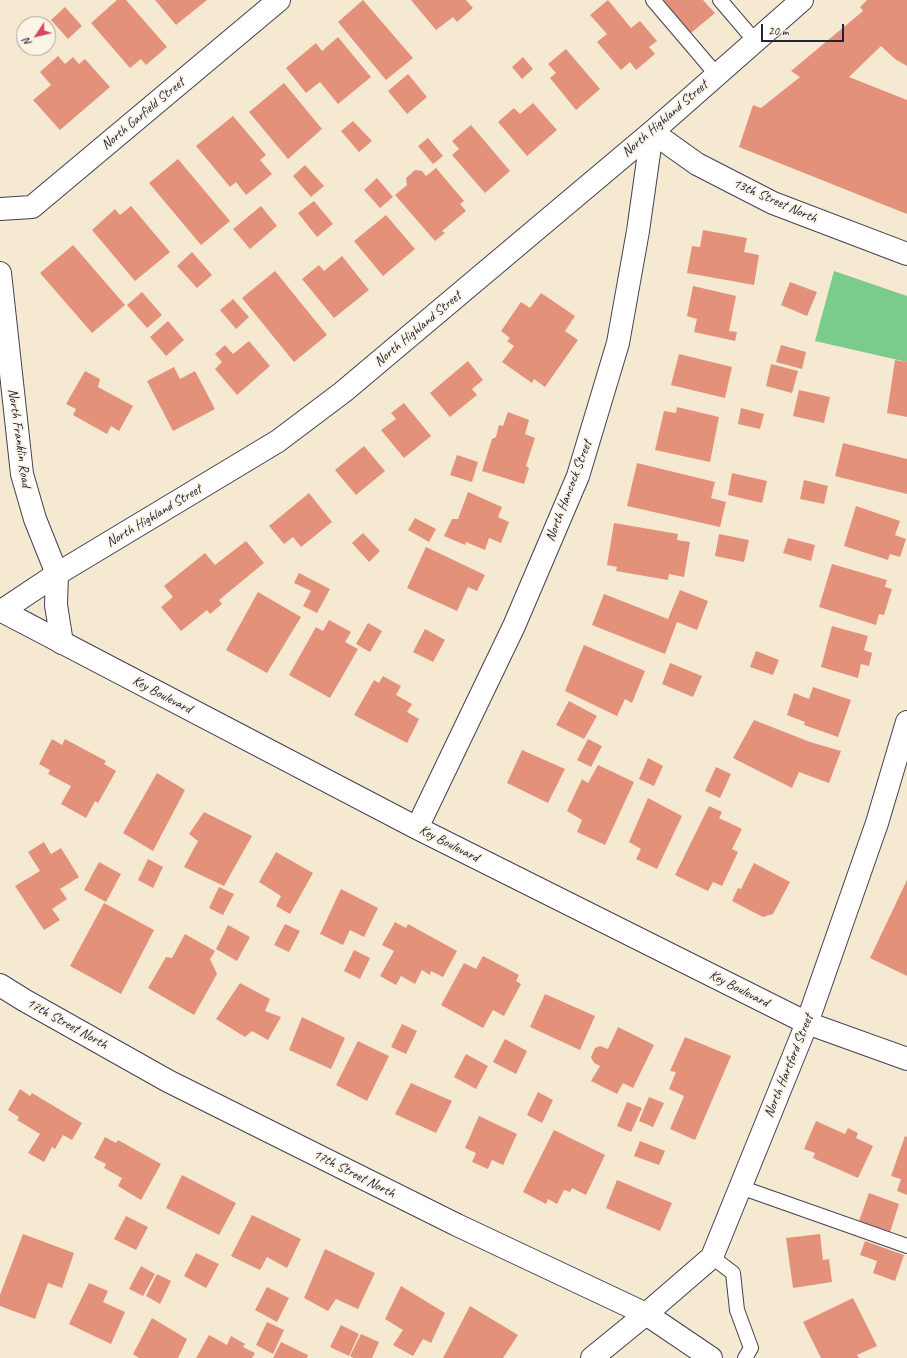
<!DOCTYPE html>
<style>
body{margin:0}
#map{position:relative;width:907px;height:1358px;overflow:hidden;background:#f6e9d1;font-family:Caveat,sans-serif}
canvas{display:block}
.north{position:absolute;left:16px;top:16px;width:40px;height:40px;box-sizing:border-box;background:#fcf5e5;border:1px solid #a5a1a1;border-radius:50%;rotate:235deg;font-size:11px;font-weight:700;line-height:16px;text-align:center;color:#22223b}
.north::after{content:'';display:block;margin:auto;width:14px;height:18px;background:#d1495b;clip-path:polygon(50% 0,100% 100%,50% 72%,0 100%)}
.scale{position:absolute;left:761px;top:24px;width:83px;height:18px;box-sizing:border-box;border:2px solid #22223b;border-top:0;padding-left:5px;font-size:12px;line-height:14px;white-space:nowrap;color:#22223b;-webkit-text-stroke:3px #fcf5e5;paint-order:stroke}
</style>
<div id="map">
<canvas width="907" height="1358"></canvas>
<div class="north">N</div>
<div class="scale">20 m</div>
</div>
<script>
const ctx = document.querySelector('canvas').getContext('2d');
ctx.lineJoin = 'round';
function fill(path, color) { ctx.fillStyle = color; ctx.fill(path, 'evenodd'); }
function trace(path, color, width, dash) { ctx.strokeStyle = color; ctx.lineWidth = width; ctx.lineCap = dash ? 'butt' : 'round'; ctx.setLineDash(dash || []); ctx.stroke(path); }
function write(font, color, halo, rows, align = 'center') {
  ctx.font = font + ' Caveat,sans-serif'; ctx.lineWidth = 4; ctx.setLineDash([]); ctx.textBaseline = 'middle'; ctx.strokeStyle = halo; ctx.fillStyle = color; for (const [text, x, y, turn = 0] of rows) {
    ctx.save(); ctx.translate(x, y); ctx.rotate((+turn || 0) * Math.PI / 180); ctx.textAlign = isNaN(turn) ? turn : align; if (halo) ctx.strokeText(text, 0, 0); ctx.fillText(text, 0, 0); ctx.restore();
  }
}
fill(new Path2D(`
 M834 271 907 296V362L815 341Z`), '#7acb8c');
fill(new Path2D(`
 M117 0H126L167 47 146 65 141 59 130 68 91 23Z
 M155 0H207L176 25Z
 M363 0 413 58 386 80 338 22Z
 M411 0H466L473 8 457 22 453 17 436 30Z
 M608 0 631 28 640 21 657 41 649 47 655 54 636 70 630 62 621 70 597 42 607 34 590 15Z
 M663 0H703L715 13 691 33Z
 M867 0H907V66L895 59 881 46 849 77 907 100V214L739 147 753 105 761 108 800 77 791 71 863 11 860 7Z
 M65 7 82 26 68 39 51 20Z
 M338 37 371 77 338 104 320 82 306 93 286 68 316 43 322 51Z
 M566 49 600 89 576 110 550 78 556 73 548 64Z
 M58 56 65 64 73 57 79 64 85 59 110 87 60 130 33 100 51 85 40 72Z
 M523 57 533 69 522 79 512 67Z
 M408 74 427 97 407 114 388 91Z
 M284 83 322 129 288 159 249 112Z
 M533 103 557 130 527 156 498 122 514 108 520 114Z
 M233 116 266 155 260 160 272 174 246 195 236 182 230 187 196 146Z
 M353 121 372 141 359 152 341 131Z
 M471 125 510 171 485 193 452 155 459 149 452 141Z
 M428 138 443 156 433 164 418 146Z
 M178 159 230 221 201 245 149 183Z
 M305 165 324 186 311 197 293 176Z
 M436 168 464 201 460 204 466 211 442 231 445 233 435 241 395 195 407 185 406 178 415 170 422 171 426 176Z
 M377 178 393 197 380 208 364 190Z
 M314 201 333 224 317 237 298 213Z
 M131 206 170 252 135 281 92 230 115 209 120 215Z
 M261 206 277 226 250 249 233 229Z
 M386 215 415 249 383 276 354 241Z
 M703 230 747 238 744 252 759 255 754 285 687 273 692 246 700 247Z
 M73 245 125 305 92 333 40 273Z
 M192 252 212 275 197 288 177 266Z
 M342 256 369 290 334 318 302 279 319 265 324 271Z
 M275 271 327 335 294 362 242 298Z
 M790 282 817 292 807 316 781 305Z
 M693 286 736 296 729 331 737 332 735 341 694 332 697 319 687 316Z
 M142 292 162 315 147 328 127 305Z
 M541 293 575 316 565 331 578 340 545 387 534 379 532 383 502 362 514 346 507 341 510 338 501 331 521 302 530 308Z
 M233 299 249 317 236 329 220 310Z
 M168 321 184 340 166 356 150 337Z
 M249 341 270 366 237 395 215 369 222 362 215 354 225 345 233 354Z
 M781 345 806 352 802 369 776 362Z
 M679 354 732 367 725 398 671 385Z
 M895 360 907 362V417L887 413Z
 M468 361 483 380 472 389 477 395 450 417 430 393Z
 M771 364 798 371 792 393 766 386Z
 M174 367 180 379 195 371 215 409 173 431 147 381Z
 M85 371 100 379 98 387 133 406 119 431 111 426 107 434 73 415 76 409 66 404Z
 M799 390 830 397 824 423 793 416Z
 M404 403 431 436 404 458 381 430 396 419 391 413Z
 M677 407 719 417 710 462 655 450 664 411 676 413Z
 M741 408 764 414 760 429 738 424Z
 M508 412 529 420 525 434 535 438 526 466 529 468 524 484 482 471 492 439 496 437 499 425 503 426Z
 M843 443 907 459V494L835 476Z
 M364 446 385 471 356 495 335 470Z
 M457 455 478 462 472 482 450 475Z
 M637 463 715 482 711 498 726 502 720 527 627 506Z
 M732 473 767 481 762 503 728 495Z
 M804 480 828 486 824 504 800 499Z
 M468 492 502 507 498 517 509 522 501 543 489 538 485 550 466 542 465 545 444 536 452 519H458Z
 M309 493 332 522 301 547 293 537 284 544 269 526Z
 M856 506 900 521 895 535 906 539 900 557 890 554 888 560 844 546Z
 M415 518 436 529 429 542 408 530Z
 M614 523 678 534 677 540 690 542 684 577 669 574 668 580 616 571 617 567 607 565Z
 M363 533 380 551 369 562 352 543Z
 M719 534 749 540 744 562 715 556Z
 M788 538 815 545 811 561 783 553Z
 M246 541 264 563 219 600 222 604 210 614 207 610 181 631 161 607 173 597 164 586 205 553 215 565Z
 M426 547 485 575 477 591 468 587 457 611 407 588Z
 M832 564 887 580 885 587 892 589 884 615 879 614 876 625 819 607Z
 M299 573 330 589 317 613 303 606 311 591 294 583Z
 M680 590 708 601 697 630 677 622 665 654 592 625 604 594 668 619Z
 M258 592 301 617 267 673 226 650Z
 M329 620 351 632 345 642 358 649 330 698 289 675 316 627 323 631Z
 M368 623 382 631 370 652 356 644Z
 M832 626 868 636 864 650 872 653 869 666 861 664 858 678 821 667Z
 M425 629 445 640 433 662 413 652Z
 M584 645 645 671 632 703 625 699 617 716 565 691Z
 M756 651 779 660 773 675 750 667Z
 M670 663 702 676 693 697 662 684Z
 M383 676 401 686 396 695 412 704 407 712 419 719 407 743 354 715 374 680 379 683Z
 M813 687 851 700 838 737 804 725 805 722 787 715 794 693 809 699Z
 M569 701 597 716 584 739 556 725Z
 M754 720 810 742 841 751 829 783 799 772 792 788 733 758Z
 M52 739 62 745 65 739 106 761 104 764 116 771 98 803 95 801 86 818 61 804 71 786 48 774 50 770 39 764Z
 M588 739 602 746 591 767 577 760Z
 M522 750 565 769 548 803 507 783Z
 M648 758 663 766 654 786 639 779Z
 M598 765 634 782 605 845 577 832 582 820 567 811 582 779 588 783Z
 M716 767 731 774 720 798 705 791Z
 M157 773 185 790 153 851 123 833Z
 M648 798 682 816 657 869 636 859 641 849 629 842Z
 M709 806 722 812 719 818 742 829 732 849 738 852 722 886 713 882 708 891 675 875Z
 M204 812 252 836 224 886 184 867 198 841 189 834Z
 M44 842 51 854 61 848 79 877 60 889 67 899 52 909 60 920 44 930 15 886 40 871 28 852Z
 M276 852 313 873 290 914 276 906 281 896 259 882Z
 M148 859 163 867 153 888 138 880Z
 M99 862 121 874 106 902 84 890Z
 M754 863 790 882 773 914 763 917 732 901 738 888 741 889Z
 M907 880V976L870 958Z
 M219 887 234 894 223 915 209 908Z
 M341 889 378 908 364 937 350 930 343 945 320 934Z
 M104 903 154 930 121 994 70 966Z
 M395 922 406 928 408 924 457 951 443 977 431 971 430 975 422 970 415 984 401 976 396 985 380 976 394 951 382 945Z
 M285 924 300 931 289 952 274 945Z
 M228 925 250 937 237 961 216 949Z
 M185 934 215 951 210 959 217 974 194 1015 148 988 166 957 172 958Z
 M354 950 370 958 360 979 344 971Z
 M483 956 519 975 516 981 521 984 504 1016 493 1010 483 1028 441 1005 464 963 476 969Z
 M240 983 270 999 265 1011 281 1017 268 1040 252 1031 245 1037 216 1019Z
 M545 994 595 1016 580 1050 530 1027Z
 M302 1017 345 1038 331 1069 289 1050Z
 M402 1024 417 1031 406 1054 391 1047Z
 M618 1027 654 1045 633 1088 623 1083 617 1094 591 1081 600 1066 594 1063 591 1057 595 1048 600 1046 608 1049Z
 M685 1037 731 1056 695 1140 670 1129 684 1096 669 1089 676 1072 670 1071Z
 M505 1039 527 1051 516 1074 493 1062Z
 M358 1041 389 1056 367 1101 336 1085Z
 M466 1054 488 1066 476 1089 454 1077Z
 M411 1083 452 1101 436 1133 395 1114Z
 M20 1089 30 1096 32 1093 82 1123 72 1140 63 1135 55 1149 52 1147 44 1162 28 1153 40 1134 17 1120 19 1117 8 1110Z
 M538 1092 553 1100 542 1123 527 1115Z
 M649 1097 664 1103 653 1127 639 1121Z
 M627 1102 642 1108 631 1132 617 1126Z
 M479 1116 517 1134 503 1165 492 1160 488 1169 472 1162 476 1153 465 1148Z
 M816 1121 845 1134 848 1128 858 1133 856 1138 873 1146 858 1178 813 1158 815 1153 804 1149Z
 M554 1130 605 1155 586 1195 572 1188 570 1192 564 1190 557 1204 548 1199 546 1204 523 1192Z
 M905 1136 907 1137V1195L897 1191 901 1179 891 1176Z
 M105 1137 116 1143 118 1140 161 1164 141 1200 118 1186 122 1178 104 1168 106 1164 94 1158Z
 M640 1141 665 1151 659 1165 634 1156Z
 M182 1175 236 1203 219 1235 166 1208Z
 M617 1180 672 1203 660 1231 606 1208Z
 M869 1193 899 1204 890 1232 859 1221Z
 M252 1215 301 1239 287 1268 267 1257 260 1270 231 1256Z
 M126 1216 148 1227 136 1250 114 1239Z
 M23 1234 74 1253 62 1288 48 1283 35 1319 0 1306V1295Z
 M820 1234 823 1260 829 1259 832 1282 793 1288 786 1238Z
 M865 1241 904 1255 895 1281 873 1273 877 1261 860 1255Z
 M325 1249 375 1273 358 1309 336 1299 328 1311 304 1298Z
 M196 1253 219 1264 206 1288 184 1276Z
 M141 1266 155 1274 143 1296 129 1289Z
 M157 1274 171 1281 160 1304 146 1296Z
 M89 1283 108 1291 103 1302 125 1312 111 1344 69 1324Z
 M401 1286 445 1313 431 1343 423 1339 413 1356 393 1345 403 1330 385 1319Z
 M267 1287 289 1298 277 1322 255 1310Z
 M853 1298 877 1346 857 1355 859 1358H821L803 1322Z
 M470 1306 518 1335 503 1358H443Z
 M152 1318 187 1339 178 1358H139L133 1354Z
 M267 1322 284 1330 273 1354 256 1345Z
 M341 1325 359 1334 349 1356 330 1347Z
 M361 1334 379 1342 372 1358H354L350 1356Z
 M209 1335 227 1345 231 1336 245 1344 243 1347 255 1353 252 1358H196Z
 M281 1342 308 1355 307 1358H273Z`), '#e3917b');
const lane = new Path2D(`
 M653 0 716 74
 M720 0 755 41
 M740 1187 907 1246
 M712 1257 733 1273 737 1310 751 1348 745 1358`);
const street = new Path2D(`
 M0 209 32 207 279 0
 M0 273 22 474 35 519 57 574
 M0 610 417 828 807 1023 907 1059
 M417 828 514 626 578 476 618 343 638 231 652 132 697 164 773 203 907 254
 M0 985 24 1000 168 1081 457 1225 646 1314 711 1358
 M592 1358 646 1314 712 1257 807 1023 877 823 907 722`);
const secondary = new Path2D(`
 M57 574 56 605 62 643
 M0 612 57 574 278 441 343 392 652 132 802 0`);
trace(lane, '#424052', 16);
trace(street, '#424052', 24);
trace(secondary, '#424052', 24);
trace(lane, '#fff', 14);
trace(street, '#fff', 22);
trace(secondary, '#fff', 22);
write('14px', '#22223b', '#fcf5e5', [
 ["North Garfield Street",143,114,-40],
 ["North Highland Street",665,119,-41],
 ["13th Street North",775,201,24],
 ["North Highland Street",418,329,-40],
 ["North Franklin Road",19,438,82],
 ["North Hancock Street",569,491,-69],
 ["North Highland Street",154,516,-31],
 ["Key Boulevard",162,695,28],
 ["Key Boulevard",449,844,27],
 ["Key Boulevard",739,989,27],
 ["17th Street North",67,1024,29],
 ["North Hartford Street",789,1066,-68],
 ["17th Street North",354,1174,27]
]);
</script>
